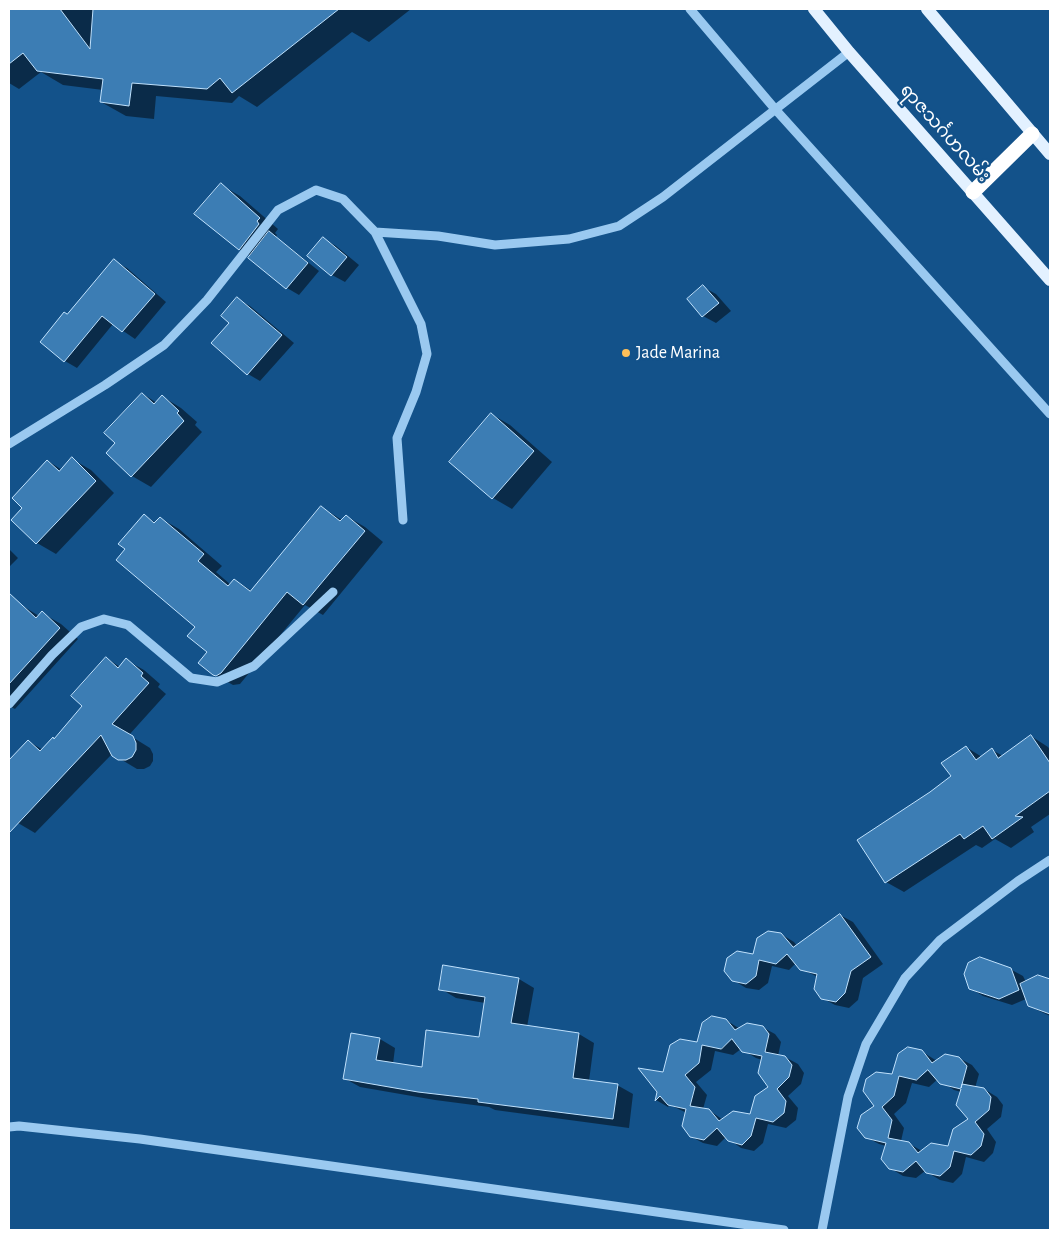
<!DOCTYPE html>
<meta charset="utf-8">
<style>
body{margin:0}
#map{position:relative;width:1059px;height:1239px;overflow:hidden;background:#13528a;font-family:"Alegreya Sans",sans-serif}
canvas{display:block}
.frame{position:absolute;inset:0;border:10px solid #fff;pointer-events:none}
</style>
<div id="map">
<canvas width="1059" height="1239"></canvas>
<div class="frame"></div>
</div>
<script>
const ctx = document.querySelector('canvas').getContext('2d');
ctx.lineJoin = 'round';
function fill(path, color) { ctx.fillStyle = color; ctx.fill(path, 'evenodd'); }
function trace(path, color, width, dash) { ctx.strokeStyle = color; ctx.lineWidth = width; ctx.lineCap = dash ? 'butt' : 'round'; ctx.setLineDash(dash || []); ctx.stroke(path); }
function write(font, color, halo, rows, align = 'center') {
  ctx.font = font + ' "Alegreya Sans","Noto Sans Myanmar",sans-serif'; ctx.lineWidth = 4.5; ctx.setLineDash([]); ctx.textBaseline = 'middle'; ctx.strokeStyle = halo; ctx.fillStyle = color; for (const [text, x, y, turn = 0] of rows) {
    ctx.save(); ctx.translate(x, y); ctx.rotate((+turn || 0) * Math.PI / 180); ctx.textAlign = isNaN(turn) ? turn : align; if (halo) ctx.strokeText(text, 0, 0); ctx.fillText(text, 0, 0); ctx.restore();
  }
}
fill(new Path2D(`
 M9 9H411L369 42 352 32 257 107 239 96 232 103 156 96 154 119 126 116 101 102 103 90 63 85 41 72 19 89 9 83Z
 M221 185 240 196 278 229 275 233 277 235 276 237 319 271 299 295 287 288 251 256 239 249Z
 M324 239 336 246 359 265 345 282 332 275 309 256Z
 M114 261 127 268 166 302 135 339 113 324 77 368 65 361Z
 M703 287 716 294 731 311 716 323 703 316 688 299Z
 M237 299 250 306 294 343 260 381 248 374 213 343 231 322Z
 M143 394 157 403 163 397 181 408 197 422 195 425 202 432 151 487 132 476 107 453 117 443Z
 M491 414 510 425 552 462 512 509 493 498Z
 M72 459 91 470 114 493 56 554 37 543 13 520 24 508 48 461 62 470Z
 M321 507 342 520 346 516 365 527 383 542 323 615 305 605 240 684 233 685 214 674 208 652 197 626 126 549 145 516 156 523 160 518 179 529 222 566 216 572 231 585 235 580 252 591Z
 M9 549 18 558 9 567Z
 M18 603 39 616 42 613 61 624 78 639 15 709 9 706V612Z
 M106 658 120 667 126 660 144 670 160 684 158 687 166 694 129 735 150 748 153 754V761L150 766 144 769H137L112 754 35 833 18 823 9 815V762L28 741 43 750 54 740 84 706Z
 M1031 736 1048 747 1050 750V814L1031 827 1034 832 1011 848 995 839 982 848 976 845 904 892 886 882 931 793 952 776 966 747 982 757 992 750 1003 756Z
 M840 915 853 922 883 964 863 978 858 1000 849 1008 835 1005 822 998 818 977 801 969 796 963 789 970 772 966 768 983 759 990 746 988 733 980 754 955 781 934 794 942 797 946Z
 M1010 969 1023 976 1026 982 1039 976 1050 980V1016L1029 1006 1026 999 1012 1005 983 996 970 988Z
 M519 979 534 988 527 1027 579 1034 594 1043 589 1081 617 1085 633 1094 629 1128 495 1110 489 1107 435 1100 360 1087 344 1078 380 1039 395 1048 393 1064 423 1068 480 1038 485 1003 456 998 441 989Z
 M726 1020 740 1029 762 1027 775 1034 781 1042 778 1056 785 1057 798 1064 804 1073 801 1084 788 1096 798 1108 796 1120 786 1128 768 1124 763 1143 754 1151 741 1148 726 1137 717 1146 703 1143 690 1136 687 1113 670 1105 668 1107 656 1100 664 1073ZM741 1049 756 1058 762 1060 770 1087 751 1116 723 1120 709 1110 703 1109 707 1095 696 1082 711 1070 715 1051 733 1055Z
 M921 1051 937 1061 959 1058 972 1065 979 1074 975 1088 984 1089 997 1097 1003 1105 1001 1117 987 1129 996 1142 993 1153 984 1162 966 1157 962 1174 953 1183 940 1180 925 1171 916 1178 903 1176 890 1168 886 1146 879 1144 866 1137 875 1106 893 1076ZM938 1079 954 1090 961 1092 969 1119 949 1148 922 1151 908 1143 901 1141 904 1128 894 1114 906 1103 912 1083 929 1087Z`), '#0007');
const building = new Path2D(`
 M9 9H60L90 49 93 9H339L232 93 220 78 207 89 132 83 129 106 100 102 103 79 37 71 23 53 9 64Z
 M221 183 260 218 257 221 259 224 239 250 194 214Z
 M269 231 308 263 286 289 248 258Z
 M323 237 347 257 331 276 307 256Z
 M114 259 155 294 122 332 102 316 64 362 40 342 64 312 67 314Z
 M703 285 719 303 702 317 687 299Z
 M237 297 282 335 247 375 211 343 229 323 221 316Z
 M142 393 154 404 162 395 179 411 177 413 184 421 131 477 106 453 115 443 104 433Z
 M491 413 534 451 492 499 449 462Z
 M72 457 96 481 36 544 11 520 22 508 12 498 47 460 59 471Z
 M321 506 340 521 346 515 365 531 303 605 287 592 221 673 216 676 213 675 198 663 207 652 187 636 195 627 116 560 125 549 118 544 144 514 154 523 160 517 204 554 198 561 228 586 234 579 250 591Z
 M9 593 36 618 42 611 60 628 9 684Z
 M106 657 118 668 126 658 143 673 141 676 149 683 112 724 133 736 136 743V750L132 757 126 760H118L112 756 101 735 9 833V760L28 740 40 751 53 737 54 739 82 706 71 696Z
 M1031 735 1050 763V791L1015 816 1023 817 992 839 983 826 964 839 960 834 885 883 857 840 930 792 951 776 941 763 966 746 976 760 992 748 998 758Z
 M840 914 871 957 851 971 845 993 836 1002 821 999 814 989 817 974 800 970 787 954 776 964 759 960 756 976 746 984 732 981 724 971 727 958 737 951 753 954 757 938 768 931 781 933 793 947Z
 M980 957 1011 968 1019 990 999 999 969 989 964 974 968 963Z
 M443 965 519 978 511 1023 579 1033 573 1078 618 1084 613 1119 478 1102V1099L418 1092 343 1079 351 1033 380 1038 376 1060 422 1067 426 1030 479 1037 485 997 439 990Z
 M1038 975 1050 979V1014L1028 1006 1020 984Z
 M712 1016 726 1019 735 1030 747 1023 763 1026 769 1034 765 1052 785 1056 792 1065 789 1077 777 1089 786 1101 784 1113 773 1122 756 1118 751 1136 742 1145 728 1141 717 1128 704 1140 690 1137 682 1126 686 1109 668 1105 660 1096 655 1101 657 1092 638 1068 663 1072 670 1045 680 1039 697 1042 702 1023ZM732 1039 742 1052 762 1056 758 1073 768 1087 755 1096 750 1114 733 1111 719 1121 709 1109 690 1106 695 1087 685 1075 699 1063 702 1045 721 1049Z
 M908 1047 922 1050 932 1063 945 1054 959 1057 967 1066 961 1088 962 1084 984 1088 991 1097 989 1110 975 1122 984 1134 981 1146 971 1155 954 1151 950 1167 940 1176 926 1173 916 1161 903 1172 889 1169 881 1159 886 1143 865 1138 857 1128 861 1115 874 1106 863 1091 866 1079 876 1072 892 1074 898 1054ZM928 1070 940 1084 961 1089 956 1105 968 1119 953 1129 948 1146 931 1143 918 1153 909 1142 888 1138 892 1120 882 1107 894 1096 899 1076 916 1080Z`);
fill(building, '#3c7db4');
trace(building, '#c0e1fc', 1);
trace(new Path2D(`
 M690 9 775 109 1050 414
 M375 232 421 324 427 354 416 392 397 438 403 520
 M9 444 105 385 164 345 207 300 278 210 316 190 343 199 375 232 438 236 495 245 569 239 619 226 663 197 849 52
 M9 704 52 655 81 627 104 619 128 625 191 678 217 682 254 666 333 592
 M9 1127 19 1126 140 1139 784 1230
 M822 1230 848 1097 866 1044 905 978 940 940 1018 881 1050 860`), '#9ac9f0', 9);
trace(new Path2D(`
 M814 9 849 52 1050 280
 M927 9 1050 154`), '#e3f1ff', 12);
trace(new Path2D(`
 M973 192 1032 134`), '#fff', 15);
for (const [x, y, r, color] of [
 [626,353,5,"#ffc059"]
]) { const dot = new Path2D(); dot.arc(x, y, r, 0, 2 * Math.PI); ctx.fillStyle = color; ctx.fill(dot); trace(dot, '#13528a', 2); }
write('18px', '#fff', '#13528a', [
 ["ရာဇသင်္ဂဟလမ်း",945,133,48]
]);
write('18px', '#fff', '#13528a', [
 ["Jade Marina",636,353]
], 'left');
</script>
